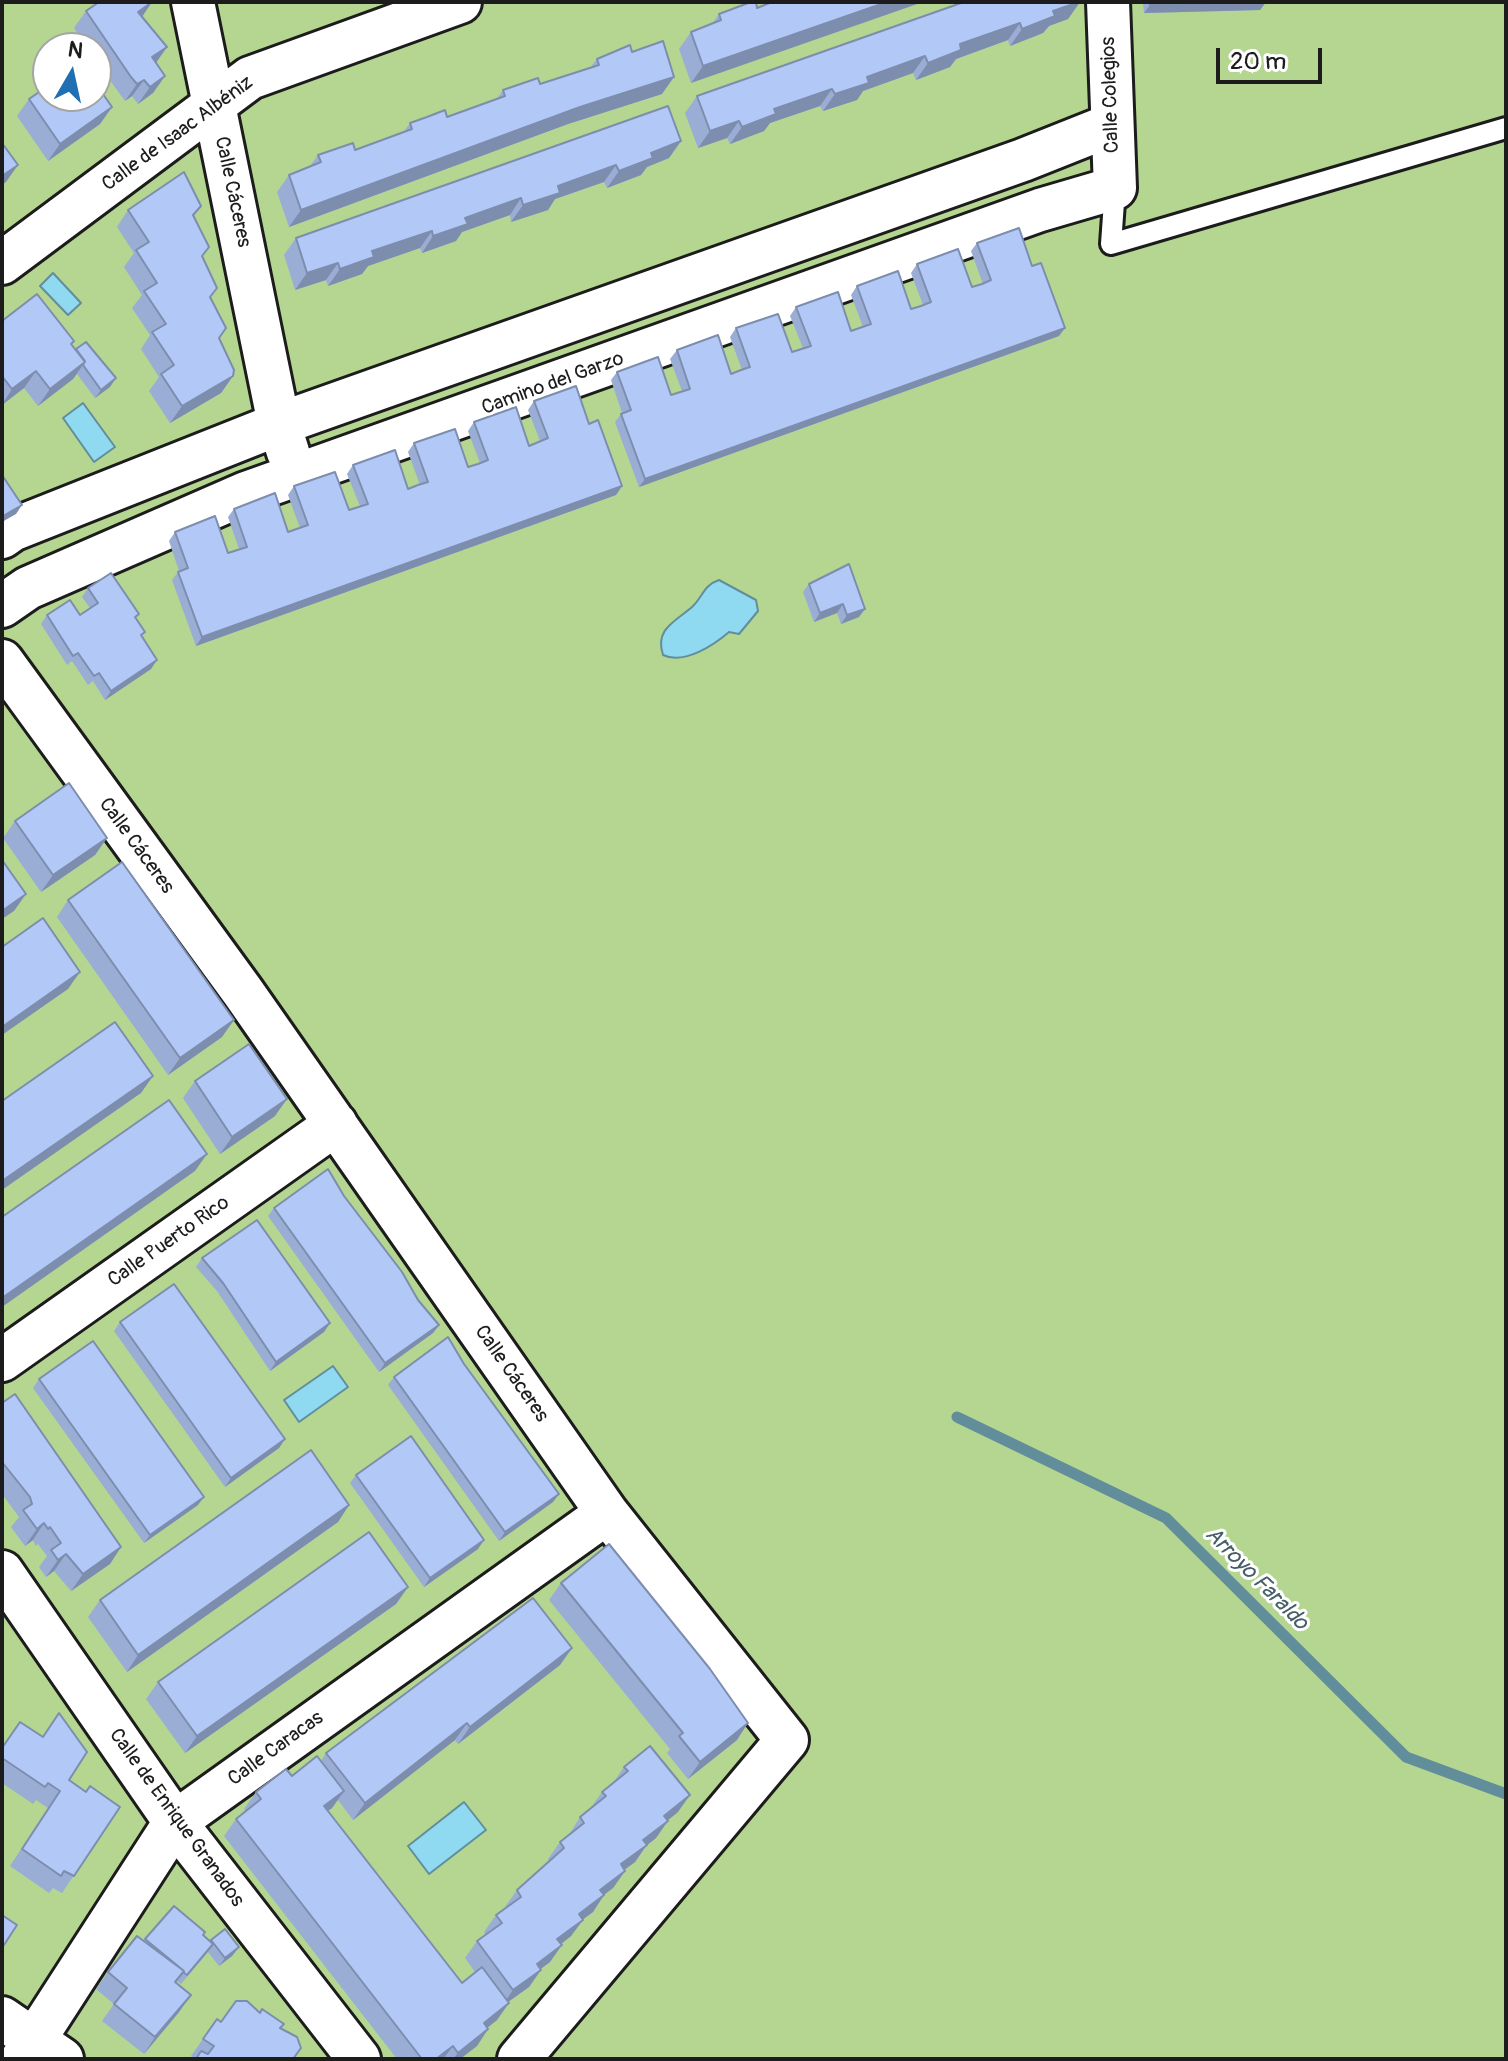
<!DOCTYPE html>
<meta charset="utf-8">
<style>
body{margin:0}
#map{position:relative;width:1508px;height:2061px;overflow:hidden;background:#fff;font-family:Pangolin,sans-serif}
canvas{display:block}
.frame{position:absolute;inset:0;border:4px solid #1c1c1c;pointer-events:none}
.north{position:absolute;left:32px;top:32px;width:80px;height:80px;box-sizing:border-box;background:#fff;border:2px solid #a4a4a4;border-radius:50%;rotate:9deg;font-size:22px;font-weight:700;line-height:32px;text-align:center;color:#1c1c1c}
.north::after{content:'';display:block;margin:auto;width:28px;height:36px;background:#1f6fb2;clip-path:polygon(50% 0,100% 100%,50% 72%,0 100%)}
.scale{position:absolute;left:1216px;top:48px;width:106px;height:36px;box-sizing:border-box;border:4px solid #1c1c1c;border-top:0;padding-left:10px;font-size:24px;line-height:28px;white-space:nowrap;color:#1c1c1c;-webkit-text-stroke:6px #fff;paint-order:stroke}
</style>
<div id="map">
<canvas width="1508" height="2061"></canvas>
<div class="frame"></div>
<div class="north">N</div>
<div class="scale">20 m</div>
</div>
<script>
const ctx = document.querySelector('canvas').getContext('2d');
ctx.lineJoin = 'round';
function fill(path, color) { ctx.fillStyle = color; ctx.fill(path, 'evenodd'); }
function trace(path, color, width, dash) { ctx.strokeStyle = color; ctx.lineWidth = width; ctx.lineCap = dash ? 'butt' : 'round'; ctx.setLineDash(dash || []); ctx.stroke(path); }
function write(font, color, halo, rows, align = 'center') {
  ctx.font = font + ' Pangolin,sans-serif'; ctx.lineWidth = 6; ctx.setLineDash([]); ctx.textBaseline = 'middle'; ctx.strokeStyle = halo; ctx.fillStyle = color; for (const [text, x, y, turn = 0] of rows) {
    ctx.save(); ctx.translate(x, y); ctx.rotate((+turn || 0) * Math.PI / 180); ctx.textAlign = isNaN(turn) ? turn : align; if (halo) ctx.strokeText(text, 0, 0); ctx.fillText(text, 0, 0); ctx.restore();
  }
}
fill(new Path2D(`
 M2 2H1506V2059H2ZM48 48H96V96H48Z`), '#b4d690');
const water = new Path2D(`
 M53 273 81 303 68 315 40 286Z
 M83 403 115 447 94 462 63 418Z
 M719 580 756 600 758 611 739 634 729 632C714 645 684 665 663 655 654 628 677 621 693 606 703 596 704 585 719 580Z
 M333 1366 348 1387 299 1422 284 1400Z
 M464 1802 486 1830 429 1874 408 1846Z`);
fill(water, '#90daf1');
trace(water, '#628e9c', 2);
trace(new Path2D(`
 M957 1417 1166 1518 1406 1757 1506 1794`), '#628e9c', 11);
const lane = new Path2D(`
 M1115 188 1111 244 1506 128`);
const street = new Path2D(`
 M193 2 279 424 288 452
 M2 263 250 78 460 2
 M2 537 12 530 279 424 1023 160 1111 125
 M2 606 28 588 246 493 1040 210 1115 188 1108 2
 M2 661 243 992 607 1513 787 1740 519 2059
 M2 1360 336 1124
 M2 1572 175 1822 359 2059
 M2 2018 62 2059
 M22 2059 175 1822 607 1513`);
trace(lane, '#1c1c1c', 26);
trace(street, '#1c1c1c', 48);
trace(lane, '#fff', 20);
trace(street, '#fff', 42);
fill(new Path2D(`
 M152 2 142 17 167 47 156 63 165 76 153 93 138 104 132 96 125 101 96 61V48H87L74 28 86 11Z
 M751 2 691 83 679 49 691 32 712 24 719 14Z
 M1080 2 1068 19 1049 26 1043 33 1010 46 1008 40 956 59 950 67 916 80 913 73 863 91 857 100 823 111 820 106 770 123 764 131 730 144 727 138 698 148 685 113 697 96Z
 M1143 2H1266L1260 10 1144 13Z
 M632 52 662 94 568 124 289 227 277 192 289 175 310 166 318 155 355 150 403 133 410 123 447 117 497 99 503 90 540 84 590 68 597 59Z
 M29 99 112 107 100 124 48 161 17 116Z
 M681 141 669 158 647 167 641 175 607 188 604 182 555 199 548 210 511 222 510 215 462 232 456 241 422 253 420 248 368 266 362 274 328 286 326 280 295 290 284 255 296 238Z
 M201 206 194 215 219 339 233 376 221 393 170 423 149 391 159 377 141 349 150 335 132 308 142 295 124 267 134 253 117 227 128 210Z
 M977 243 1032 266 1059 336 639 487 615 422 622 413 611 380 617 372 671 395 682 391 670 359 677 350 731 374 742 370 730 337 736 328 792 352 803 348 790 316 796 307 851 331 863 327 851 295 857 286 911 309 923 305 911 273 917 264 972 287 983 284 971 251Z
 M2 321 72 345 110 387 95 398 77 374 73 379 38 406 24 388 2 405Z
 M534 401 589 424 622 486 616 495 196 646 172 580 179 571 169 541 175 532 228 553 239 549 228 517 234 509 288 532 300 528 288 495 294 486 349 510 360 506 347 474 353 465 408 489 420 485 408 452 414 443 468 467 480 463 468 431 474 422 529 446 540 441 528 410Z
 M849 564 859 617 841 624 837 613 814 622 803 592 809 584Z
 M88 588 139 614 136 618 151 669 105 700 93 681 88 685 72 661 67 665 41 624 47 615H80L90 608 82 597Z
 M15 821 107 838 95 855 41 892 3 838Z
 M68 900 222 1037 168 1075 57 917Z
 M195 1081 275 1116 220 1154 183 1098Z
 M344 1196 418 1300 439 1325 433 1333 379 1372 268 1216 274 1208Z
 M202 1258 330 1323 324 1332 270 1371 217 1291 196 1267Z
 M120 1322 285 1439 279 1448 225 1487 114 1331Z
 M464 1364 559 1494 553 1502 499 1541 388 1385 394 1377Z
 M39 1379 198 1505 144 1543 33 1388Z
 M2 1403 121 1547 110 1564 71 1591 54 1571 46 1577 39 1567 47 1556 38 1544 36 1546 33 1540 25 1546 11 1527 19 1517 2 1494Z
 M356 1475 478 1549 424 1587 350 1483Z
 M349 1505 338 1522 127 1672 88 1617 100 1600Z
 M561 1583 737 1740 688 1779 667 1753 670 1749 549 1600Z
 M408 1587 396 1604 185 1753 146 1699 158 1682Z
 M572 1648 560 1665 458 1744 455 1740 353 1820 338 1800 332 1808 328 1811 462 1983 475 1972 465 1958 477 1941 486 1935 484 1932 496 1915 506 1908 505 1907 517 1890 549 1861 548 1859 560 1842 569 1835 580 1817 590 1809 602 1792 613 1783 624 1767 678 1812 667 1821 656 1838 646 1846 635 1862 624 1870 625 1871 613 1888 604 1895 593 1912 583 1919 571 1936 561 1944 550 1962 541 1969 529 1987 508 2002 497 2020 487 2028 488 2029 477 2046 460 2059H397L224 1836 236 1819 245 1811 244 1809 256 1792 321 1761 326 1753Z
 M2 1747 69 1780 86 1792 120 1807 62 1893 53 1888 49 1893 10 1866 48 1808 36 1800 33 1804 2 1783Z
 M174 1906 210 1942 211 1940 239 1947 232 1956 219 1966 208 1952 181 1984 177 1981 176 1983 179 2012 144 2054 102 2021 114 2004 96 1989 108 1972 144 1941Z
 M260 2013 281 2028 196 2059 191 2056 217 2019 221 2022Z`), '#99add5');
fill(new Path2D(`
 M152 2 141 18 138 12Z
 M887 2H923L691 83 703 66Z
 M1080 2 1068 19 1049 26 1043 33 1010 46 1022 29 1053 11Z
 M1242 2H1266L1260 10 1144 13 1150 5Z
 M1020 23 1008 40 956 59 950 67 916 80 928 63 960 44Z
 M167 47 155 64 152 57Z
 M925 56 913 73 863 91 857 100 823 111 835 94 867 77Z
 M165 76 153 93 138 104 150 87Z
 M674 77 662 94 568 124 289 227 301 210 580 107Z
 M144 80 132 96 125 101 137 84Z
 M832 89 820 106 770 123 764 131 730 144 742 127 774 109Z
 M112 107 100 124 48 161 60 144Z
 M739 121 727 138 698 148 710 131Z
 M681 141 669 158 647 167 641 175 607 188 619 171 651 153Z
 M18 165 6 182 2 185V176Z
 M616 165 604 182 555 199 548 210 511 222 523 205 558 186Z
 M521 198 510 215 462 232 456 241 422 253 433 236 465 218Z
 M432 231 420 248 368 266 362 274 328 286 340 269 372 251Z
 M338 263 326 280 295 290 307 273Z
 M1065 328 1059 336 639 487 645 479Z
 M85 362 73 379 38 406 50 389Z
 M36 371 24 388 2 405 12 389Z
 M233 376 221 393 170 423 182 406Z
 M116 378 110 387 95 398 101 390Z
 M622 486 616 495 196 646 202 637Z
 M22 505 16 514 2 522 3 516Z
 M843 604 837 613 814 622 820 613Z
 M865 609 859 617 841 624 847 615Z
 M157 660 151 669 105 700 111 691Z
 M107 838 95 855 41 892 53 875Z
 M26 894 14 911 2 919V911Z
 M80 972 68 989 2 1035V1027Z
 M234 1020 222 1037 168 1075 180 1058Z
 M153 1076 141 1093 2 1190V1181Z
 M287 1099 275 1116 220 1154 232 1137Z
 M207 1154 195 1171 2 1307V1298Z
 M330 1323 324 1332 270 1371 276 1362Z
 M439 1325 433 1333 379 1372 385 1363Z
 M285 1439 279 1448 225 1487 231 1478Z
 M559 1494 553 1502 499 1541 505 1532Z
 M204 1497 198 1505 144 1543 150 1535Z
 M349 1505 338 1522 127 1672 138 1655Z
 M44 1523 33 1540 25 1546 37 1529Z
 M484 1540 478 1549 424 1587 430 1578Z
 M121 1547 110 1564 71 1591 83 1574Z
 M66 1554 54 1571 46 1577 58 1560Z
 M408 1587 396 1604 185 1753 197 1736Z
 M572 1648 560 1665 458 1744 470 1727Z
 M467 1723 455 1740 353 1820 365 1803Z
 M748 1723 737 1740 688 1779 700 1762Z
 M344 1791 332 1808 312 1823 324 1806Z
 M690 1795 678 1812 652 1833 664 1816Z
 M668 1821 656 1838 646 1846 635 1862 609 1881 621 1864 643 1840Z
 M625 1871 613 1888 588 1907 600 1890Z
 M604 1895 593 1912 567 1931 579 1914Z
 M583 1920 571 1936 546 1956 557 1939Z
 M562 1945 550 1962 525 1980 537 1964Z
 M239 1947 232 1956 219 1966 225 1958Z
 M541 1970 529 1987 501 2007 513 1990Z
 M191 1995 179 2012 144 2054 155 2037Z
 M509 2003 497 2020 472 2040 484 2023Z
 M488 2029 477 2046 460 2059H453L458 2053Z
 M453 2046 443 2059H436Z`), '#7d8dae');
const building = new Path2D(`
 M99 2H152L138 12 167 47 152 57 165 76 150 87 144 80 137 84 131 77 86 11Z
 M751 2H756L757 8 772 2H887L703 66 691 32 721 20 719 14Z
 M964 2H1079L1053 11 1055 16 1022 29 1020 23 960 44 961 50 928 63 925 56 867 77 869 83 835 94 832 89 774 109 776 114 742 127 739 121 710 131 697 96Z
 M1150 2H1242L1150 5Z
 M663 41 674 77 580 107 301 210 289 175 321 162 318 155 353 143 355 150 412 129 410 123 427 117 445 110 447 117 505 96 503 90 538 78 540 84 599 65 597 59 630 45 632 52Z
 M96 84 112 107 60 144 29 99 48 86V96H96Z
 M668 106 681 141 651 153 653 158 619 171 616 165 558 186 560 193 523 205 521 198 465 218 468 224 433 236 432 231 372 251 374 257 340 269 338 263 307 273 296 238Z
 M2 143 18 165 2 176Z
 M184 172 201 206 193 215 209 247 202 256 217 288 210 297 226 328 219 338 234 370 233 376 182 406 161 374 174 365 152 332 166 324 144 291 157 283 136 250 149 242 128 210Z
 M1019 228 1032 266 1041 263 1065 328 645 479 621 414 631 410 617 372 658 357 671 395 690 389 677 350 718 335 731 374 741 370 750 367 736 328 778 314 792 352 811 346 796 307 838 292 851 331 871 324 857 286 898 271 911 309 921 306 931 302 917 264 958 249 972 287 982 284 991 280 977 243Z
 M37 294 74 341 71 344 85 362 50 389 36 371 12 389 2 376V321Z
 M86 342 116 378 101 390 83 365 85 361 76 349Z
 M576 386 589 424 598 420 622 486 202 637 178 572 188 568 175 532 215 516 228 553 247 547 234 509 275 493 288 532 308 525 294 486 335 472 349 510 368 504 353 465 395 450 408 489 418 485 428 482 414 443 455 429 468 467 478 464 488 460 474 422 516 407 529 446 548 438 534 401Z
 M2 475 22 505 3 516H2Z
 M849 564 865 609 847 615 843 604 820 613 809 584Z
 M111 573 139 614 135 617 145 632 141 635 157 660 111 691 99 673 94 676 78 653 73 656 47 615 70 600 80 615 98 603 88 588Z
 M69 783 107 838 53 875 15 821Z
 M2 860 26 894 2 911Z
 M122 862 234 1020 180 1058 68 900Z
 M43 918 80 972 2 1027V947Z
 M115 1022 153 1076 2 1181V1101Z
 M249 1044 287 1099 232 1137 195 1081Z
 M169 1100 207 1154 2 1298V1217Z
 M328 1169 344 1196 402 1272 418 1300 439 1325 385 1363 274 1208Z
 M257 1220 330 1323 276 1362 223 1283 202 1258Z
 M174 1284 285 1439 231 1478 120 1322Z
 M448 1337 464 1364 559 1494 505 1532 394 1377Z
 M93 1341 204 1497 150 1535 39 1379Z
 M15 1394 121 1547 83 1574 66 1554 58 1560 51 1550 61 1543 50 1527 48 1529 44 1523 37 1529 23 1510 32 1504 30 1497 2 1462V1403Z
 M411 1436 484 1540 430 1578 356 1475Z
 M311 1450 349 1505 138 1655 100 1600Z
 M369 1532 408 1587 197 1736 158 1682Z
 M609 1544 710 1669 748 1723 700 1762 679 1736 683 1733 561 1583Z
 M533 1598 572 1648 470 1727 467 1723 365 1803 326 1753Z
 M59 1713 87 1752 69 1780 86 1792 90 1786 120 1807 74 1876 64 1871 61 1876 22 1849 60 1791 48 1783 45 1787 2 1758V1748L20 1722 43 1737Z
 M650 1746 690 1795 664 1816 668 1821 643 1840 647 1845 621 1864 625 1871 600 1890 604 1895 579 1914 583 1920 557 1939 562 1945 537 1964 541 1970 513 1990 477 1941 502 1923 496 1915 521 1897 517 1890 564 1848 560 1842 584 1823 580 1817 606 1796 602 1792 628 1771 624 1767Z
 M317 1756 344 1791 324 1806 462 1983 482 1967 509 2003 484 2023 488 2029 458 2053 453 2046 436 2059H422L236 1819 261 1799 256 1792 286 1769 292 1776Z
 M174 1906 205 1932 203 1935 213 1944 187 1975 183 1972 184 1971 145 1939Z
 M2 1915 17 1925 2 1948Z
 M225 1929 239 1947 225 1958 211 1940Z
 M137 1936 184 1971 175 1982 191 1995 155 2037 114 2004 127 1988 108 1972Z
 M236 2001H247L260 2013 262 2009 284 2024 280 2028 297 2037 301 2048 293 2059H196L201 2051 208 2054 214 2046 203 2039 217 2019 221 2022Z`);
fill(building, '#b2c9f8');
trace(building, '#7d8dae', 2);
write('20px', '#1c1c1c', '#fff', [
 ["Calle Colegios",1111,95,-92],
 ["Calle de Isaac Albéniz",178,134,-36],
 ["Calle Cáceres",232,192,78],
 ["Camino del Garzo",553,384,-20],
 ["Calle Cáceres",136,846,54],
 ["Calle Puerto Rico",169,1242,-35],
 ["Calle Cáceres",511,1374,55],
 ["Calle Caracas",276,1749,-36],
 ["Calle de Enrique Granados",176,1818,54]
]);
write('italic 22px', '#455e67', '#fff', [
 ["Arroyo Faraldo",1256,1579,45]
]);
</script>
